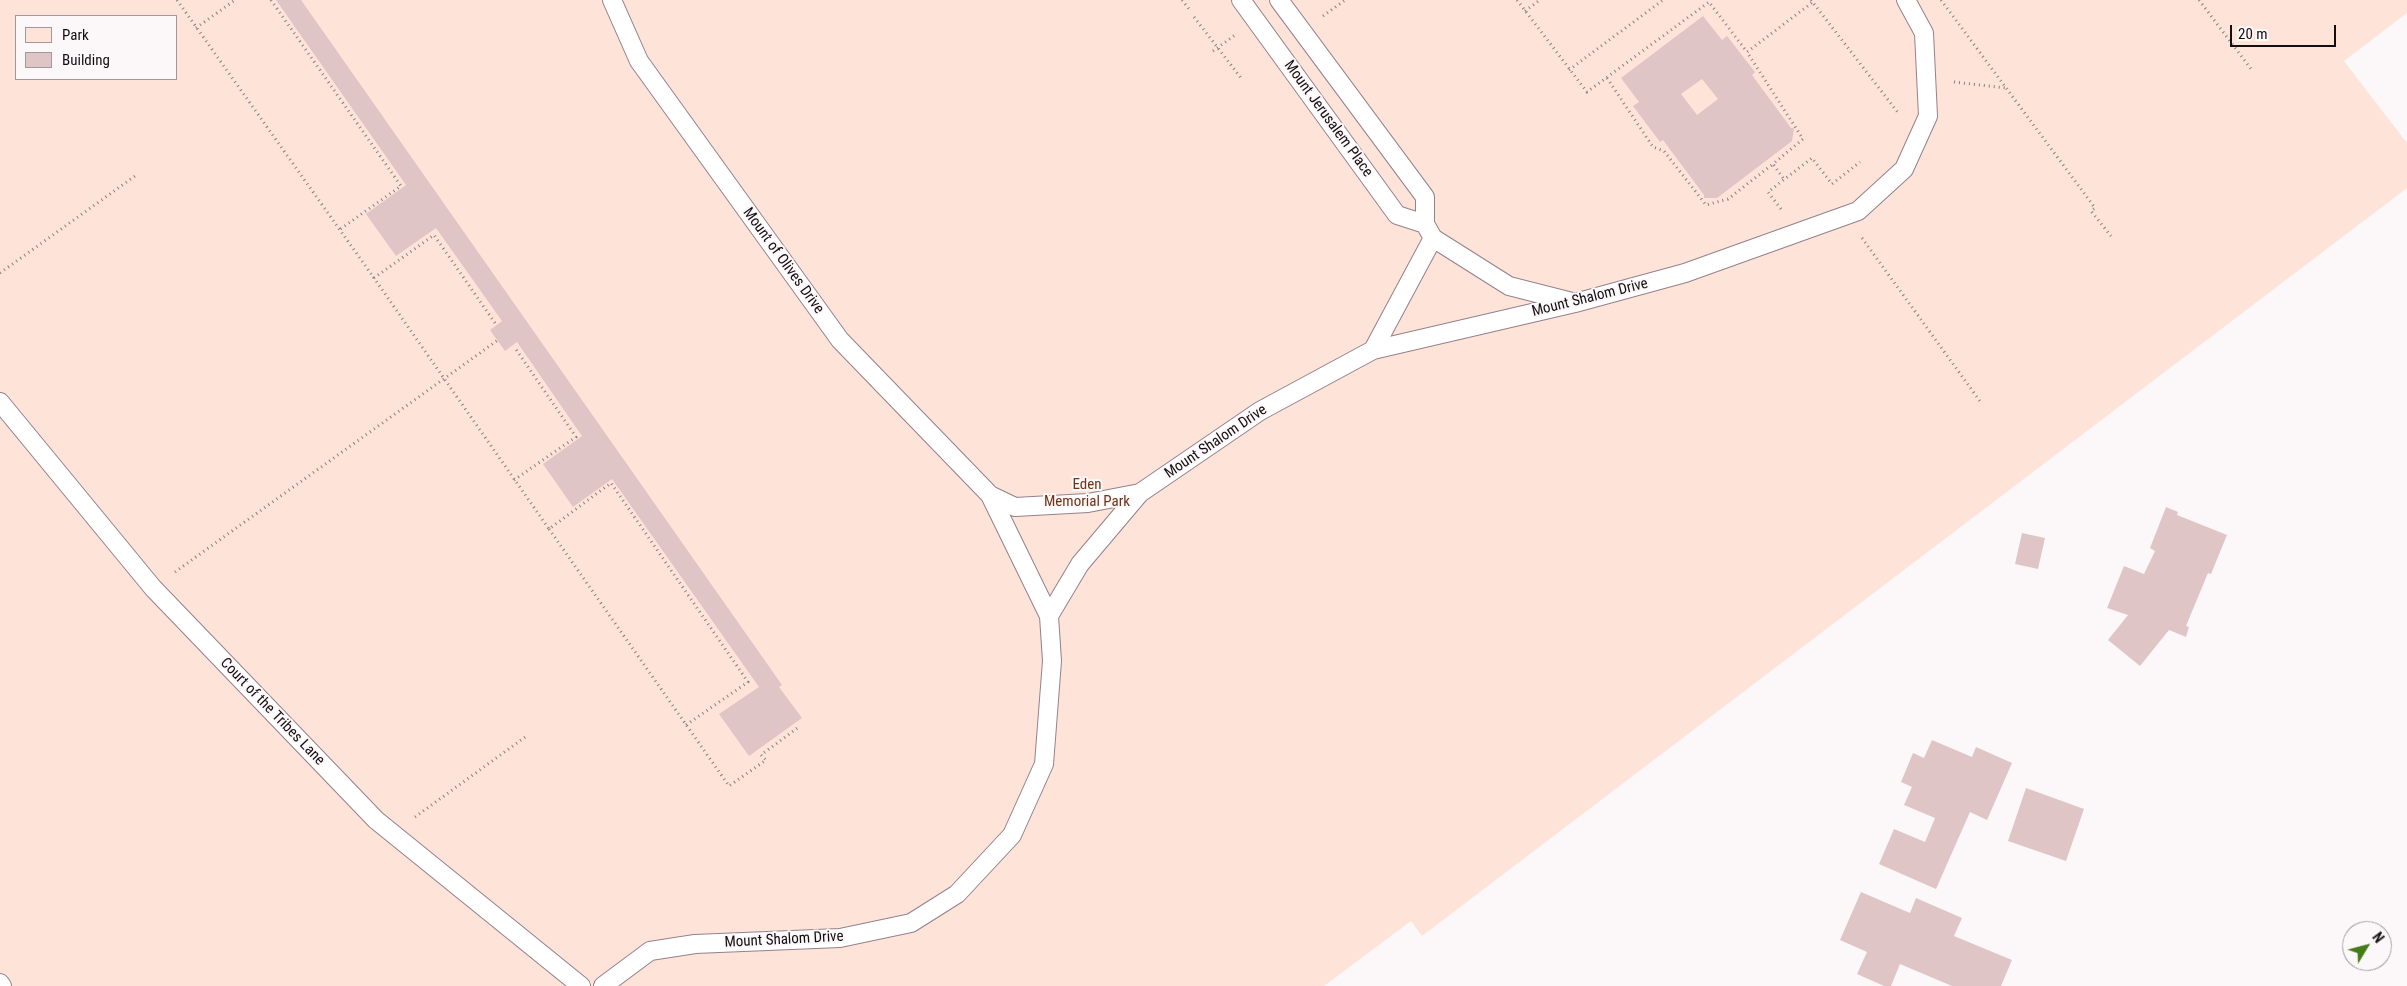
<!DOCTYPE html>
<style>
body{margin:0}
#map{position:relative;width:2407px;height:986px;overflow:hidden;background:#fcf7f9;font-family:"Roboto Condensed",sans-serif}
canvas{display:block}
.legend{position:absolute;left:15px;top:15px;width:162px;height:65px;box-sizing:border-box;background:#fcf7f9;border:1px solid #9f999c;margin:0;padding:6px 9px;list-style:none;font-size:15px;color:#140d11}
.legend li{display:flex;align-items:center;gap:10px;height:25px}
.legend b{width:25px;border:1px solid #9f999c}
.north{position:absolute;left:2342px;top:921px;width:50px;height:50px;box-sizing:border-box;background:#fcf7f9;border:1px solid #9f999c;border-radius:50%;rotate:53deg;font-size:14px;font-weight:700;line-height:20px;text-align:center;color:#140d11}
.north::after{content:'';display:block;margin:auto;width:18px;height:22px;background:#437d16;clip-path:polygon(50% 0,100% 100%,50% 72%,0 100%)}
.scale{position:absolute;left:2230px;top:25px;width:106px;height:22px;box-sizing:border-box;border:2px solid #140d11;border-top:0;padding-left:6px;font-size:15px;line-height:18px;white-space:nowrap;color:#140d11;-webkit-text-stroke:4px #fcf7f9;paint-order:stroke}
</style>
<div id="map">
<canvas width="2407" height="986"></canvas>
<ul class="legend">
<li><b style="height:14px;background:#fde3d8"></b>Park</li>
<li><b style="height:14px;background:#e0c5c6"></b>Building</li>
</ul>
<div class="north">N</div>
<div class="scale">20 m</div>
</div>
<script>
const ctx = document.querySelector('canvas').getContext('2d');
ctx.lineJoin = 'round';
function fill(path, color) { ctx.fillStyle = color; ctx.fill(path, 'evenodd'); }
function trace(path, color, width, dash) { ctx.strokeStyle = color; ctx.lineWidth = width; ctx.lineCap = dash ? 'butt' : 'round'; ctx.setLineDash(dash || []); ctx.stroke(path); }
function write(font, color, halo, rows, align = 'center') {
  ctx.font = font + ' "Roboto Condensed",sans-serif'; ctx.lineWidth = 4; ctx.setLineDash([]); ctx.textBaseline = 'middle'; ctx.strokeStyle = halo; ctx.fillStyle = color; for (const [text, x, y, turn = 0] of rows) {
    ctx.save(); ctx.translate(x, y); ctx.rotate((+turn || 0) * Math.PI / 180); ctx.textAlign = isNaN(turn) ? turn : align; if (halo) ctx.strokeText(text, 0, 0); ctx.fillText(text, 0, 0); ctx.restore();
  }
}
fill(new Path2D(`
 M0 0H2407V13L2344 61 2407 143V188L1422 936 1411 921 1324 986H0ZM16 16H176V79H16Z`), '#fde3d8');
fill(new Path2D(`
 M276 0H301L782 685 779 687 802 718 749 756 719 714 759 687 612 479 573 507 543 464 582 436 517 342 505 351 490 330 502 321 436 228 396 256 366 214 406 185Z
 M1703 16 1722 40 1727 36 1755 72 1752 75 1791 128H1794L1792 141 1717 198H1704V195L1663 140 1660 142 1633 106 1639 102 1621 78ZM1702 79 1718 99 1697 115 1681 94Z
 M2166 507 2178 512 2177 515 2227 535 2211 574 2208 573 2186 626 2189 627 2186 637 2169 630 2140 666 2108 640 2128 615 2107 608 2124 566 2144 574 2155 551 2150 548Z
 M2022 533 2045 538 2038 569 2015 564Z
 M1932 740 1972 757 1976 747 2012 763 1987 820 1970 812 1936 889 1879 864 1894 829 1925 842 1935 818 1904 805 1912 787 1901 782 1913 753 1924 758Z
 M2026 788 2084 809 2066 861 2008 841Z
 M1861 892 1910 913 1916 898 1962 918 1954 936 2012 960 2001 986H1952L1900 964 1891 986H1884L1857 974 1867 952 1840 940Z`), '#e0c5c6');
const service = new Path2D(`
 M612 0 639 61 840 340 990 495 1049 616
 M1241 0 1397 215 1425 224V197L1279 0
 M1425 224 1433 238 1509 286 1572 302
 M1373 350 1433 238
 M0 402 153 588 376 820 581 986
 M990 495 1015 507 1088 503 1140 493
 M0 983 2 986
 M603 986 650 951 695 944 840 938 911 923 957 894 1012 835 1044 764 1052 661 1049 616 1080 564 1140 493 1260 411 1373 350 1575 303 1685 273 1858 211 1904 169 1928 116 1924 33 1906 0`);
trace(service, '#96808b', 20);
trace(new Path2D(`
 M177 0 374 278
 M271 0 401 186 339 230
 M1182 0 1189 9
 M1517 0 1587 92 1709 2 1747 52
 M1811 0 1899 114
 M1941 0 2095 208 2091 211 2111 236
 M2199 0 2251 69
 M1525 11 1540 0
 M1323 16 1345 0
 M1194 17 1241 78
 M196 28 235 0
 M1213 51 1235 35
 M1569 70 1663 0
 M1607 78 1653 147 1664 151 1706 205 1728 199 1773 164
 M1954 82 2006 88
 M1783 178 1773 164 1803 139 1747 52 1813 2
 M1781 209 1768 192 1812 158 1832 184 1860 162
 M1862 238 1982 404
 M0 273 135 176
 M495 323 434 235 374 278 549 529 611 483 748 682 686 725
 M514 480 576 437 515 348
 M549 529 729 786 766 760 761 755 800 726
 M175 572 498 340
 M415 817 528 735`), '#868083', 3, [1, 4]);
trace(service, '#fff', 18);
write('15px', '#140d11', '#fcf7f9', [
 ["Mount Jerusalem Place",1328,119,54],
 ["Mount of Olives Drive",783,261,54],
 ["Mount Shalom Drive",1590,298,-14],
 ["Mount Shalom Drive",1216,442,-34],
 ["Court of the Tribes Lane",272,712,46],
 ["Mount Shalom Drive",784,940,-3]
]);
write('15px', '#6d3415', '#fcf7f9', [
 ["Eden",1087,485],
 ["Memorial Park",1087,502]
]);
</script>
